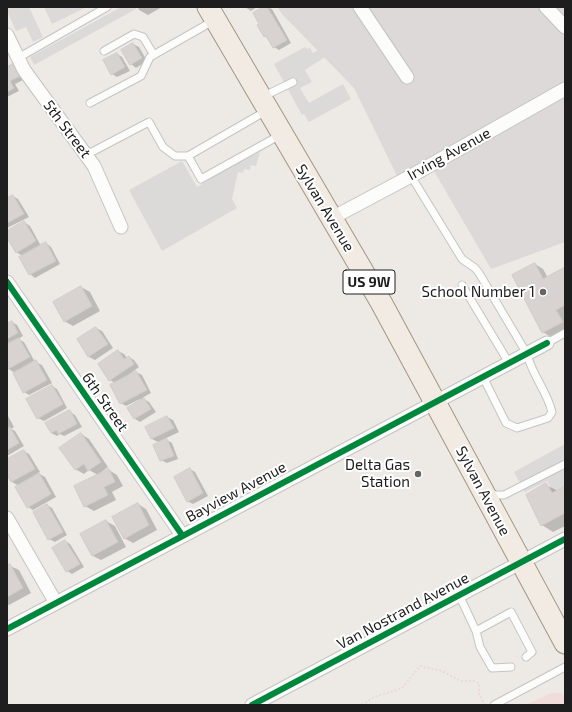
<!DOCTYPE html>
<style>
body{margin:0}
#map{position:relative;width:572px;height:712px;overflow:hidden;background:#edeae6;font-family:"Exo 2",sans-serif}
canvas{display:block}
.frame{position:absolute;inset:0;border:8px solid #1e1e1e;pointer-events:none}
</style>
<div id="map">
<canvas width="572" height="712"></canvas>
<div class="frame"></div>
</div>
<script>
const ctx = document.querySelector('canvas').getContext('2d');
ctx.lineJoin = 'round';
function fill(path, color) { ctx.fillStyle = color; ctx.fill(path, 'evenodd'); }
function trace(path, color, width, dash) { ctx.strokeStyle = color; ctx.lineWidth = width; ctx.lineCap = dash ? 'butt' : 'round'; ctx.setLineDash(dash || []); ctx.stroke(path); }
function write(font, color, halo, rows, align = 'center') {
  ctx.font = font + ' "Exo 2",sans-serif'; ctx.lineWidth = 4; ctx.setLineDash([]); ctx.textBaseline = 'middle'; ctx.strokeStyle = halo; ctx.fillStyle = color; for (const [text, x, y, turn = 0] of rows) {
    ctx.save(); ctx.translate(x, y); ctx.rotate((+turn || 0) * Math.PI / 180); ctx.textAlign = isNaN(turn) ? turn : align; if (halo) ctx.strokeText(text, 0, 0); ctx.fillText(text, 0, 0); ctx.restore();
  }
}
fill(new Path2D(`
 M277 7H565V242L491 269 434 171 397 176 354 88 282 14Z`), '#dcd9d8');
fill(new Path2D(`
 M551 693H562L565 698V705H526Z`), '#f0dcda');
fill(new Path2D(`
 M7 7H29L43 37 33 42 26 27 16 31 7 11Z
 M44 7H87L52 24Z
 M121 7H135L136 9 34 65 30 57Z
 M305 47 307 49 310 48 313 53 320 49 325 57 305 70 312 82 300 88 309 103 343 84 351 99 309 122 304 114 302 115 274 64Z
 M260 152 256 166 251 165 250 170 244 169 243 173 238 172 232 199 237 208 162 251 129 190 182 161 197 187 230 167Z
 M565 444V486L553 492 547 481 525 492 514 472Z`), '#dbdad8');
fill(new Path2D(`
 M138 7H162L148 15 139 10Z
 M245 7H257L251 11Z
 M265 7 272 9 291 43 279 50 274 47 269 39 265 36Z
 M133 44 139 47 147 61 136 68 131 64Z
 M117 54 122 57 130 71 117 77 112 74Z
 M7 65 25 79 15 84 19 91 7 97Z
 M7 196 8 198 13 196 18 199 29 217 7 228Z
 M24 222 30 226 41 246 46 243 51 247 60 264 35 278 30 274 23 256 16 252 7 235V232Z
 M535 264 543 269 548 278 565 269V314L564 315 565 330 551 337 543 332Z
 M81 287 90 292 100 311 73 326 64 321Z
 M12 322 17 325 23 336 18 339 24 342 35 362 42 365 52 383 29 395 24 392 15 373 9 369 7 366V325Z
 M96 328 102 331 113 348 95 360 89 357 78 340Z
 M118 351 124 354 127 358 129 357 134 360 139 367 128 375 129 376 136 372 142 375 151 393 142 398 149 402 156 412 140 422 135 419 141 400 140 399 126 406 121 403 115 383 110 380 99 364Z
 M52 386 57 389 67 408 44 421 38 418Z
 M70 412 75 415 82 427 64 436 60 434 57 436 51 433Z
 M7 414 14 427 11 429 15 431 24 446 7 456Z
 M167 417 173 420 179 432 158 442 152 439 146 427Z
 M81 434 89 439 108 467 100 473 101 474 109 470 117 475 123 486 112 492 116 500 94 511 85 506 98 475 89 470 84 474 75 469Z
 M167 440 172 443 178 459 167 463 161 460Z
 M24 451 29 454 40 472 38 473 45 477 56 497 33 510 28 507 19 486 12 482 7 473V460Z
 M190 469 195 472 208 496 193 504 187 501Z
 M546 485 558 491 565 487V526L553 532 542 525 527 496Z
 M138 504 146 509 157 530 133 543 124 538Z
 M47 505 52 508 67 535 55 542 49 539Z
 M106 521 115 526 126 547 101 560 93 556Z
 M65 541 70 544 84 567 72 574 67 571Z
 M10 566 19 570 31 593 9 605 7 604V567Z`), '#0003');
const building = new Path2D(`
 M263 7H267L287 40 273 48 266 36 264 37 257 25 259 24 253 13Z
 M133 43 142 58 130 65 121 50Z
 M117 53 125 67 111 75 103 60Z
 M14 63 20 76 10 81 14 88 7 92V65L8 66Z
 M13 195 24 214 7 223V198Z
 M24 221 36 241 16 253 7 238V231Z
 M46 242 56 261 29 275 19 257Z
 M535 263 543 279 565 267V305L556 310 563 322 542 333 512 275Z
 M81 286 92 306 64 322 53 302Z
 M12 321 18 333 7 339V324Z
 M96 327 108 344 88 357 77 339Z
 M19 338 30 357 8 369 7 344Z
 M118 350 124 359 129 356 134 364 109 381 98 364Z
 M36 360 47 380 23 393 13 373Z
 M136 371 147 390 120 404 110 385Z
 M52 385 63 404 37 419 26 399Z
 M144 398 151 409 134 419 127 408Z
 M70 410 77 424 58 434 57 430 51 433 45 423Z
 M167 416 174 428 151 439 145 427Z
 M10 427 19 443 7 450V429Z
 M81 433 101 462 88 471 84 464 75 470 59 448Z
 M167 439 174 456 160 461 153 445Z
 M24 450 35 469 11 482 7 475V459Z
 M190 468 203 493 187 502 174 477Z
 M109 469 115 482 104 487 108 495 84 507 74 486Z
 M39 473 51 494 27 508 15 487Z
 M546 483 552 493 565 486V513L541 526 526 495Z
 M138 503 149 525 124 539 112 517Z
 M47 504 63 532 48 540 33 512Z
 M106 520 118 542 92 556 80 534Z
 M65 540 80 564 66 572 52 548Z
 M10 564 23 588 7 597V566Z`);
fill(building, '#d8d3d0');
trace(building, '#d0cbc7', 1);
const service = new Path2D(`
 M104 51 134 34 143 37 154 55
 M18 58 107 7
 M262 97 293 82
 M90 103 141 76 150 57 213 21
 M266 111 188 156 201 179 282 134
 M86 155 149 122 163 147 175 156H188
 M411 176 462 259 475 268 479 273 527 354C532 375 547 391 552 412L548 418 517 428 506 423 483 377
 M462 285 509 363
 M547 343 565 333
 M489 492 495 495H504L565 464
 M459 595 476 631 480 647 492 668 511 667
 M476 631 511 612 532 652 526 657
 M494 705 565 667`);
const minor = new Path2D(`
 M360 7 407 77
 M546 7 565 27
 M7 35 24 70 32 81 94 166 121 227
 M332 218 411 176 565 89
 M7 282 182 535
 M7 518 56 603
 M7 629 547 343
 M252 705 565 539`);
const primary = new Path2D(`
 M208 7 382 304 565 643`);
trace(service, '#c5c4c2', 9);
trace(minor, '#c5c4c2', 15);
trace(primary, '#a39682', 23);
trace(new Path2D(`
 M362 705 374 697 397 690 403 687 420 666 442 671 461 681H475L479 684V694L484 704`), '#ebd9d8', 2, [2, 2]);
trace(service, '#fcfcfb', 7);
trace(minor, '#fcfcfb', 13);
trace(primary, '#f1ebe3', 21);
trace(new Path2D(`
 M7 282 182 535
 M7 629 547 343
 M252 705 565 539`), '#00873e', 6);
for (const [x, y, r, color] of [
 [543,292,4,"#666564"],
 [418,474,4,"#666564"]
]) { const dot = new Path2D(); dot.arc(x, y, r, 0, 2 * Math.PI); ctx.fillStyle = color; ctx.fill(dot); trace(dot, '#fff', 1.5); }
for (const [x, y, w] of [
 [369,282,52]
]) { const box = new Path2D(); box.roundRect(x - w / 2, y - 12, w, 24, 3); ctx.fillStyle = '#fff'; ctx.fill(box); trace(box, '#1e1e1e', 1); }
write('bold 14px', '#1e1e1e', null, [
 ["US 9W",369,282]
]);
write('15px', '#1e1e1e', '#fff', [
 ["5th Street",67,129,53],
 ["Irving Avenue",449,154,-29],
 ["Sylvan Avenue",325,208,59],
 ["6th Street",105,402,55],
 ["Sylvan Avenue",483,491,62],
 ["Bayview Avenue",236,492,-28],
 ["Van Nostrand Avenue",403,611,-28]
]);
write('15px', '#1e1e1e', '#fff', [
 ["School Number 1",535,292],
 ["Delta Gas",410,465],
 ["Station",410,482]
], 'right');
</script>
